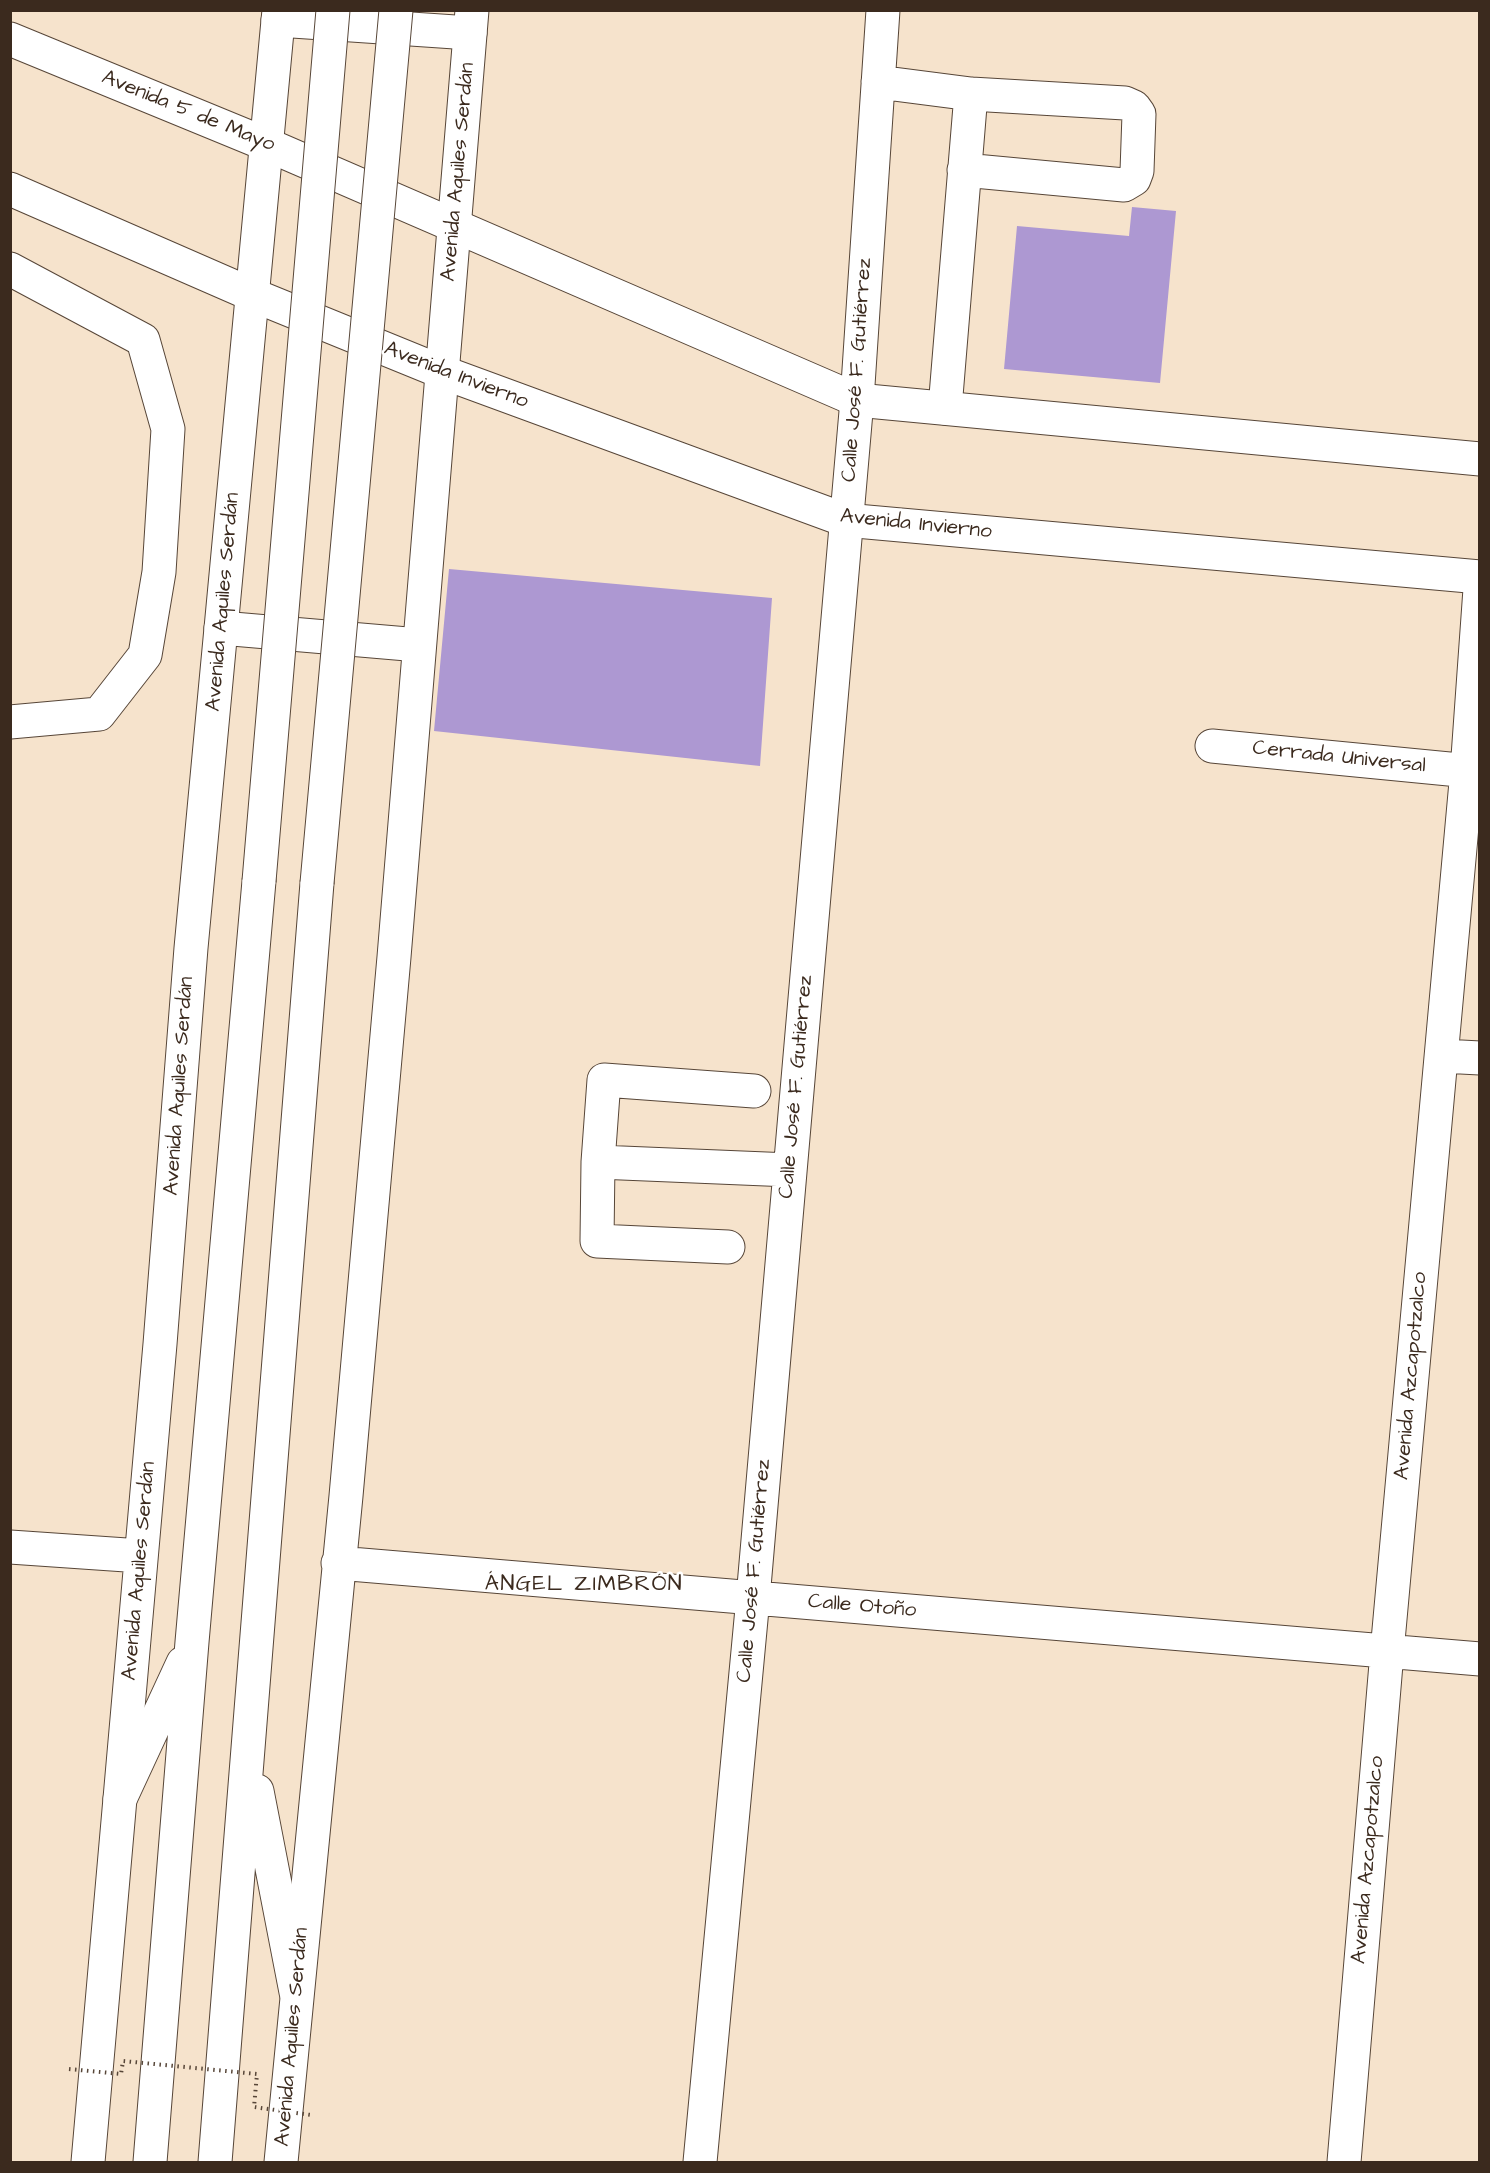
<!DOCTYPE html>
<meta charset="utf-8">
<style>
body{margin:0}
#map{position:relative;width:1490px;height:2173px;overflow:hidden;background:#f6e3cc;font-family:"Architects Daughter",sans-serif}
canvas{display:block}
.frame{position:absolute;inset:0;border:12px solid #3b2a1e;pointer-events:none}
</style>
<div id="map">
<canvas width="1490" height="2173"></canvas>
<div class="frame"></div>
</div>
<script>
const ctx = document.querySelector('canvas').getContext('2d');
ctx.lineJoin = 'round';
function fill(path, color) { ctx.fillStyle = color; ctx.fill(path, 'evenodd'); }
function trace(path, color, width, dash) { ctx.strokeStyle = color; ctx.lineWidth = width; ctx.lineCap = dash ? 'butt' : 'round'; ctx.setLineDash(dash || []); ctx.stroke(path); }
function write(font, color, halo, rows, align = 'center') {
  ctx.font = font + ' "Architects Daughter",sans-serif'; ctx.lineWidth = 5; ctx.setLineDash([]); ctx.textBaseline = 'middle'; ctx.strokeStyle = halo; ctx.fillStyle = color; for (const [text, x, y, turn = 0] of rows) {
    ctx.save(); ctx.translate(x, y); ctx.rotate((+turn || 0) * Math.PI / 180); ctx.textAlign = isNaN(turn) ? turn : align; if (halo) ctx.strokeText(text, 0, 0); ctx.fillText(text, 0, 0); ctx.restore();
  }
}
fill(new Path2D(`
 M1132 207 1176 211 1160 383 1004 369 1017 226 1129 236Z
 M449 569 772 598 760 766 434 731Z`), '#ad98d2');
const minor = new Path2D(`
 M878 82 971 94 1125 103 1134 107 1139 114 1137 171 1134 179 1124 185 964 170
 M10 269 143 340 168 429 159 572 145 655 99 714 10 722
 M945 408 971 94
 M1212 746 1480 772
 M1442 1056 1480 1058
 M598 1162 604 1080 754 1091
 M728 1247 597 1241 598 1162 790 1170
 M10 1547 141 1556
 M338 1563 1480 1659
 M88 2162 160 1344 191 948 279 10
 M281 2162 346 1496 394 957 472 10
 M700 2162 753 1598 857 400 883 10
 M1344 2162 1387 1652 1467 771 1480 589`);
const major = new Path2D(`
 M278 20 470 33
 M10 39 268 145 857 400 1480 459
 M10 189 253 295 442 372 845 520 1480 577
 M221 628 419 645`);
const highway = new Path2D(`
 M257 1791 296 1992
 M120 1799 183 1663
 M150 2162 192 1642 259 881
 M215 2162 317 883`);
trace(minor, '#574638', 35);
trace(major, '#574638', 35);
trace(highway, '#574638', 35);
trace(minor, '#fff', 33);
trace(major, '#fff', 33);
trace(highway, '#fff', 33);
const highwayBridge = new Path2D(`
 M259 881 333 10
 M317 883 396 10`);
trace(highwayBridge, '#574638', 35, []);
trace(new Path2D(`
 M69 2069 121 2074 123 2061 257 2074 254 2107 311 2115`), '#574638', 4, [1.5, 4.5]);
trace(highwayBridge, '#fff', 33);
write('21px', '#3b2a1e', '#fff', [
 ["Avenida 5 de Mayo",188,112,22],
 ["Avenida Aquiles Serdán",459,172,-85],
 ["Calle José F. Gutiérrez",858,370,-86],
 ["Avenida Invierno",456,376,21],
 ["Avenida Invierno",916,525,6],
 ["Avenida Aquiles Serdán",224,602,-85],
 ["Cerrada Universal",1339,758,6],
 ["Avenida Aquiles Serdán",180,1086,-86],
 ["Calle José F. Gutiérrez",797,1087,-85],
 ["Avenida Azcapotzalco",1412,1376,-85],
 ["Avenida Aquiles Serdán",140,1571,-85],
 ["Calle José F. Gutiérrez",755,1571,-85],
 ["Calle Otoño",862,1607,5],
 ["Avenida Azcapotzalco",1369,1860,-85],
 ["Avenida Aquiles Serdán",293,2037,-85]
]);
ctx.letterSpacing = '1.5px';
write('22px', '#3b2a1e', '#fff', [
 ["ÁNGEL ZIMBRÓN",584,1585]
]);
ctx.letterSpacing = '0px';
</script>
